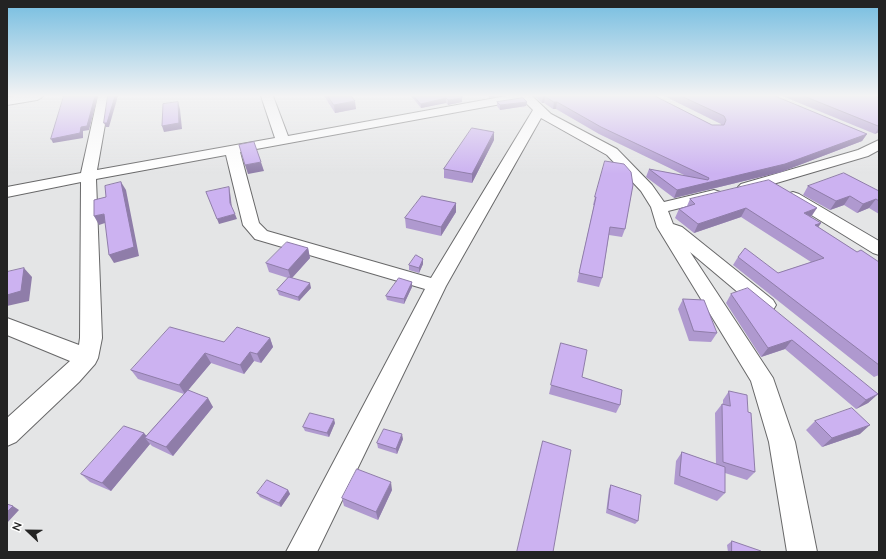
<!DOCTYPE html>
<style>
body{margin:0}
#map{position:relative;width:886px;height:559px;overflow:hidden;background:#e4e5e6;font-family:Mulish,sans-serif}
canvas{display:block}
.frame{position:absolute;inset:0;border:8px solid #232323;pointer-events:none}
.north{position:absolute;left:8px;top:511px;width:40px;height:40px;-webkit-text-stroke:3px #fff;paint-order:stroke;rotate:292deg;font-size:11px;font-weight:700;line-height:16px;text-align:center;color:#232323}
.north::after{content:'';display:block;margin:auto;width:14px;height:18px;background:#232323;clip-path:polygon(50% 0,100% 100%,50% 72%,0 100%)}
</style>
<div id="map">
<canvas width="886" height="559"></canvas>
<div class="frame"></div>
<div class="north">N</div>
</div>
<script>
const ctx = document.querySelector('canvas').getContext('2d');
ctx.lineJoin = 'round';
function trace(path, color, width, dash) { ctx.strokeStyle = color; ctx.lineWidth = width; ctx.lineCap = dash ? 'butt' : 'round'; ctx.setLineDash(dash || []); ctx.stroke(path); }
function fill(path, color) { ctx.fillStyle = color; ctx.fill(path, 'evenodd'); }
const minor = new Path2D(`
 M15 96H43L41 98 37 100 7 105V97Z
 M98 96H110L97 170 275 138 261 96H273L288 136 506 96H532L551 114 617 149 652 185 664 202 714 190 720 192 722 195 720 198 668 211 673 224 682 227 773 300 776 305 773 310 766 312 759 310 690 252 773 378 795 442 817 552H787L769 442 751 381 657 227 651 207 641 191 607 155 541 118 446 286 317 552H286L425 289 255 239 243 225 226 155 96 179 102 338 98 358 95 364 79 382 16 442 7 446V418L70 361 7 335V318L79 345 80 338 81 182 7 197V187L81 173ZM523 100 533 110 431 278 267 231 259 223 240 152Z
 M879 140V150L868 156 746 192 741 190 738 187 741 184 858 150Z
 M793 192 799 194 879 241V255L873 253 787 200 785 197 787 194Z`);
trace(minor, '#686869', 2);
fill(minor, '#fff');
fill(new Path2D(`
 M324 96H351L356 109 335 113Z
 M411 96H462V102L448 105 446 103 421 108Z
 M534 96H655L712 125H721V124L664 96H775L867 134 862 141 781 172 674 198 646 177 649 169 686 176 599 134 556 109H553L544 103H542Z
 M782 96H875L879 98V132L875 134Z
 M497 102H527L526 106 500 110 497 106Z
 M494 140 472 183 444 178V169Z
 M633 185 625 229 622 237 609 235 602 278 599 287 577 282 594 205H593L595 197Z
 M808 186 879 191V214L869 208 857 213 844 205 830 210 803 195Z
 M690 199 811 217 821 223 818 227 857 252 879 262V375L874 377 733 265 738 257 778 273 811 262 741 217 694 233 675 218 679 209 687 206Z
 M456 203V212L441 236 406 228 405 218Z
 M308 248 310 258 292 278 311 288 299 301 279 295 277 290 288 278 269 272 266 263Z
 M423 264 419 273 409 270V265Z
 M412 282V287L404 304 387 300 386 296Z
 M731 294 878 394 868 403 856 409 785 349 761 357 726 303Z
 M683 299 717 333 711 342 689 341 678 309Z
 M270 338 273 347 261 363 254 361 244 374 211 363 188 390 213 407 173 456 152 446 150 444 111 491 90 482 81 474 144 433 146 436 184 394 138 379 131 370 224 342Z
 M561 343 582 377 620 405 616 413 549 394Z
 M729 391 748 412 755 472 747 480 725 473V493L717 501 674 484 676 461 682 452 716 464 715 413 722 404H723V400Z
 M815 421 860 434 822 447 806 430Z
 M335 423 329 437 305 431 303 427Z
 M403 439 397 454 378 448 377 443Z
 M543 441 553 552H517L541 449Z
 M611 485 638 521 635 524 606 513 609 489Z
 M288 490 290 494 281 507 260 497 257 493Z
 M392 490 378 520 344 506 342 498Z
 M732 541 761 552H728L727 545Z`), '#af99cf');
fill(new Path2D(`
 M95 96H98L89 130 83 131V138L53 143 51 139Z
 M115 96H118L109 127H106L104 123Z
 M489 96H497L489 98Z
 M543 96H545L544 103H542Z
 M446 98V103L421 108V104Z
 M462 98V102L448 105V100Z
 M355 101 356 109 335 113 334 105Z
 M178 102 180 109 182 129 164 132 162 126Z
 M527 102 526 106 500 110V105Z
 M554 102H557L556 109H553Z
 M879 127V132L875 134Z
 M494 132V140L472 183V174Z
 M867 134 862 141 781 172 674 198 677 190Z
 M261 162 264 171 248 174 245 165Z
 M121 182 126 190 139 256 114 263 109 255Z
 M229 187 230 192 232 208 230 203Z
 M850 196 844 205 830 210 836 201Z
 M876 199 869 208 857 213 863 204Z
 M456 203V212L441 236V227Z
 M746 208 741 217 694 233 698 224Z
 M817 208 811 217 804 213Z
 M104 214 108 222 99 225 94 216Z
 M235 214 237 219 219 224 217 219Z
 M821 223 815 232V225Z
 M308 248 310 258 291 279 288 270Z
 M423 259V264L419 273V268Z
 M24 268 32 277 29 301 7 306V295Z
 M412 282V287L404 304V299Z
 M310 283 311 288 299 301 298 297Z
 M270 338 273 347 261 363 257 354Z
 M792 340 785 349 761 357 768 348Z
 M250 352 254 361 244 374 240 365Z
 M205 353 211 363 185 394 179 385Z
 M878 394 868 403 856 409 866 400Z
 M208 398 213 407 173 456 166 447Z
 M334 419 335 423 329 437 327 433Z
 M870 425 860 434 822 447 832 438Z
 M144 433 150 440 145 438 150 444 111 491 102 483Z
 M402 434 403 439 397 454 396 449Z
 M391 482 392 490 378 520 376 512Z
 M288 490 290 494 281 507 279 503Z
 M13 506 19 510 7 523V512Z`), '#8f7da9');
const building = new Path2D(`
 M64 96H95L87 126 81 127 80 133 51 139Z
 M108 96H115L107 123H104Z
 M328 96H351L355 101 334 105Z
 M414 96H462V98L448 100 446 98 421 104Z
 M545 96H655L712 125H724L726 120 724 116 681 96H775L867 134 785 164 677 190 649 169 708 180 709 178 601 127 557 102H554Z
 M804 96H875L879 98V126Z
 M523 98 527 102 500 105 497 102Z
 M178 102 179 123 162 126 163 104Z
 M472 128 494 132 472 174 444 169Z
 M254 142 261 162 245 165 239 145Z
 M605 161 624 164 631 172 633 185 625 229 610 227 602 278 579 273 596 197H595Z
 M844 173 879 191V201L876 199 863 204 850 196 836 201 808 186Z
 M769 180 817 208 804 213 821 223 815 225 857 252 861 250 879 262V365L738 257 745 248 778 273 824 258 746 208 698 224 679 209 695 204 690 199Z
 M121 182 134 247 109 255 104 214 94 216V200L106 197 105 186Z
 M229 187 230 203 235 214 217 219 206 192Z
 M422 196 456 203 441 227 405 218Z
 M287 242 308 248 288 270 266 263Z
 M416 255 423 259 419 268 409 265Z
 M24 268 21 291 7 295V272Z
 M289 277 310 283 298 297 277 290Z
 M399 278 412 282 404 299 386 296Z
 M748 288 878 394 866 400 792 340 768 348 731 294Z
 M683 299 704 300 717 333 694 331Z
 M170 327 224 342 237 327 270 338 257 354 250 352 240 365 205 353 179 385 131 370Z
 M561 343 587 350 582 377 622 390 620 405 551 385Z
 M188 390 208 398 166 447 145 438Z
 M729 391 747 395 748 412 751 413 755 472 723 462 722 404 730 406Z
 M852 408 870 425 832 438 815 421Z
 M310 413 334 419 327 433 303 427Z
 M124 426 144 433 102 483 81 474Z
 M384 429 402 434 396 449 377 443Z
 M543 441 571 450 553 552H517Z
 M682 452 725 467V493L680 476Z
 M357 469 391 482 376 512 342 498Z
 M267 480 288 490 279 503 257 493Z
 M611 485 641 495 638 521 608 509Z
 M7 504 13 506 7 512Z
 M732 541 761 551V552H732Z`);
fill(building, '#ccb2f1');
trace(building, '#8f7da9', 1);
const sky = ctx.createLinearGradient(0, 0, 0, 174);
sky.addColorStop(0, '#75bde0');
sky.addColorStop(0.55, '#f3f3f4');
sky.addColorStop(1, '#f3f3f400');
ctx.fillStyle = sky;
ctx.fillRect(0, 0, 886, 174);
</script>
